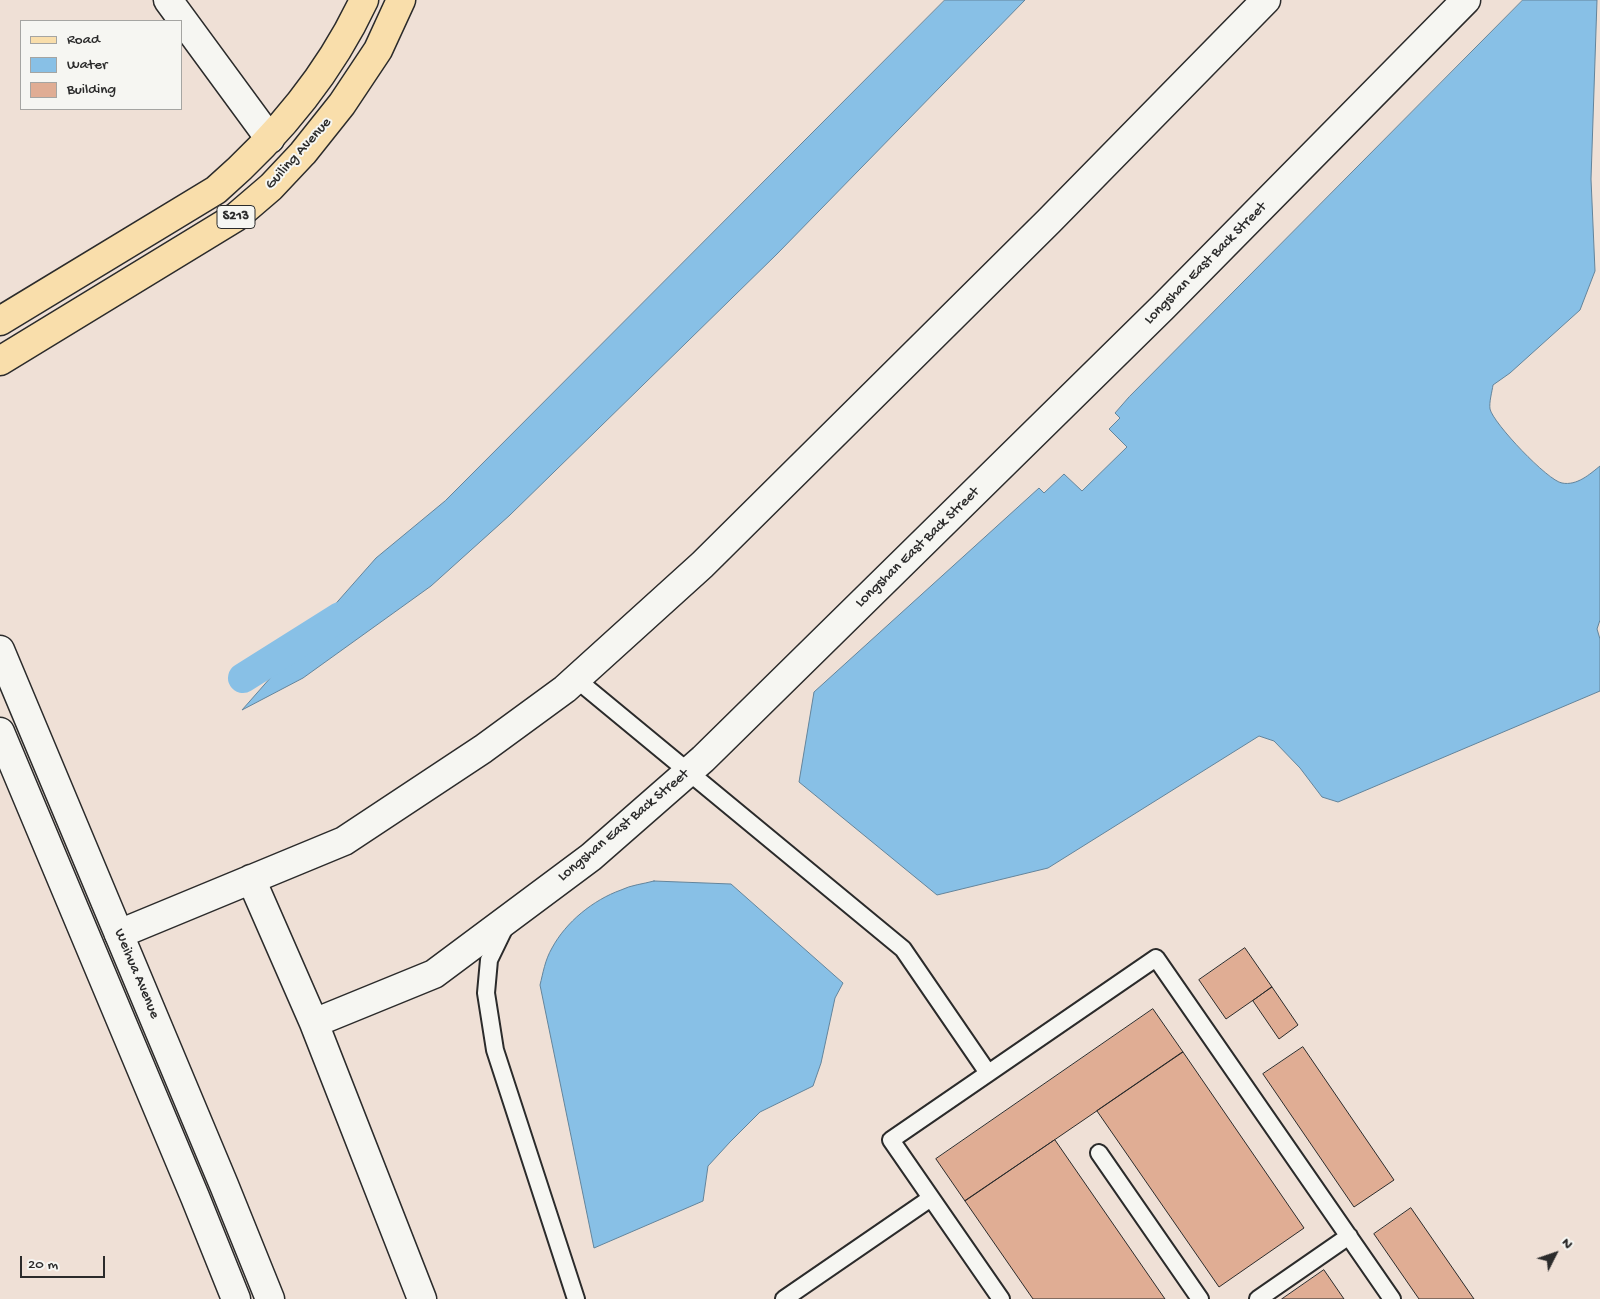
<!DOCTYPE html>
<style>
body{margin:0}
#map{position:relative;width:1600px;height:1299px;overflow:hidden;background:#efe0d6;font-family:"Gochi Hand",sans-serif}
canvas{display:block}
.legend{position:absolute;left:20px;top:20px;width:162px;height:90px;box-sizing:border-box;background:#f6f6f2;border:1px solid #a5a5a2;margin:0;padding:6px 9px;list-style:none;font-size:15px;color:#2b2b2b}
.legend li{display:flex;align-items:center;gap:10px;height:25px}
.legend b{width:25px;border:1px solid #a5a5a2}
.north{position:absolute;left:1530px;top:1229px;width:50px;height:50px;-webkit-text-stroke:4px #f6f6f2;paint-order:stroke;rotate:49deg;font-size:14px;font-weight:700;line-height:20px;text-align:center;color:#2b2b2b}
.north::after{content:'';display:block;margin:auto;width:18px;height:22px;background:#2b2b2b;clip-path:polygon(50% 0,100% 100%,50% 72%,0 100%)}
.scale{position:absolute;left:20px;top:1256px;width:85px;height:22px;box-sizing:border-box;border:2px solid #2b2b2b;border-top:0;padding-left:6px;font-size:15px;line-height:18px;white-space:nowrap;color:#2b2b2b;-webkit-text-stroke:4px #f6f6f2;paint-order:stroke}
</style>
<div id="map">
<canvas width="1600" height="1299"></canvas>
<ul class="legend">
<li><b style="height:6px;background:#f9deab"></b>Road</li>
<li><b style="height:14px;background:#88c0e6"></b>Water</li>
<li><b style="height:14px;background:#e0ad94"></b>Building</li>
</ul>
<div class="north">N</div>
<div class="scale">20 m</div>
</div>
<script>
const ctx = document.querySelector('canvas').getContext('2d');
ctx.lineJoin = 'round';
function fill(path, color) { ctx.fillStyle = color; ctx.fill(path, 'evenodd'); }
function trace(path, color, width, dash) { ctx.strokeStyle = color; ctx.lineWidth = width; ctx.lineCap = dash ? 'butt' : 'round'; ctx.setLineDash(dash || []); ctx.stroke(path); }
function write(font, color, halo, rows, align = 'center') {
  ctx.font = font + ' "Gochi Hand",sans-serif'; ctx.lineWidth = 4; ctx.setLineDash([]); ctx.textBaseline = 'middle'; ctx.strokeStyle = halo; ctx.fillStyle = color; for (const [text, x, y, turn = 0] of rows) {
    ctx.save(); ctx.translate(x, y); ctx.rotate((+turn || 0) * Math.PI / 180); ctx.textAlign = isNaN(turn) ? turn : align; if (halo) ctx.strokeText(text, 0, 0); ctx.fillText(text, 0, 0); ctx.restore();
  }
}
const water = new Path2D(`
 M945 0H1025L777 254 510 515 431 586 303 678 242 710 376 558 445 501Z
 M1523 0H1597L1591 179 1595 271 1580 310 1510 373 1493 385C1492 392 1489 402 1490 409 1493 423 1548 481 1562 483 1577 486 1590 474 1600 466V620L1597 629 1600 639V691L1338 802 1322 797 1300 768 1274 741 1259 736 1048 868 937 895 799 782 814 692 1039 488 1044 493 1064 474 1082 491 1127 447 1109 429 1120 418 1115 413 1129 397Z
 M654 881 731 884 843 983 835 998 821 1063 813 1086 760 1112 730 1142 708 1166 703 1201 594 1248 540 985C543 973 545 960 552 948 566 922 593 900 621 890 631 885 643 884 654 881Z`);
fill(water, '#88c0e6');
trace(water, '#63849b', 1);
trace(new Path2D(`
 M243 678 340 617`), '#88c0e6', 30);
const building = new Path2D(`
 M1245 948 1272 987 1226 1019 1199 980Z
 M1272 987 1298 1025 1279 1039 1253 1001Z
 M1153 1009 1183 1052 965 1201 936 1159Z
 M1303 1047 1394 1180 1354 1207 1263 1074Z
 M1183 1052 1304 1228 1219 1287 1097 1111Z
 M1055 1140 1165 1299H1033L965 1201Z
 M1411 1208 1474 1299H1419L1374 1234Z
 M1324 1270 1344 1299H1282Z`);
fill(building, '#e0ad94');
trace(building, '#2b2b2b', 1);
const service = new Path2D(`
 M576 679 903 949 988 1073
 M505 927 489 960 486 993 495 1050 576 1299
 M1099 1153 1200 1299
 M784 1299 931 1198
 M1001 1299 891 1140 1156 958 1392 1299
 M1258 1299 1349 1236`);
const minor = new Path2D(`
 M168 0 270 139
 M251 879 314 1023 422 1299
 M119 934 344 841 483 749 565 689 702 565 1049 221 1266 0
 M314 1023 434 974 591 857 703 759 1163 307 1466 0`);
const secondary = new Path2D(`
 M0 650 224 1185 270 1299
 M0 732 195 1197 236 1299`);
const primary = new Path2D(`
 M0 321 216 190C278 136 329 75 364 0
 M0 361 236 217 271 187 303 153 342 104 378 50 401 0`);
trace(service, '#2b2b2b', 20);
trace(minor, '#2b2b2b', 31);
trace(secondary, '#2b2b2b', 31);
trace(primary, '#2b2b2b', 31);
trace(service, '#f6f6f2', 16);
trace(minor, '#f6f6f2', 28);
trace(secondary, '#f6f6f2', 28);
trace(primary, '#f9deab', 28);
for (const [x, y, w] of [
 [236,217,38]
]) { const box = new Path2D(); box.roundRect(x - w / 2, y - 11.5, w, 23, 4); ctx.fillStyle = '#f6f6f2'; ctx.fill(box); trace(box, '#2b2b2b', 1); }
write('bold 14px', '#2b2b2b', null, [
 ["S213",236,217]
]);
write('15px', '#2b2b2b', '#f6f6f2', [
 ["Guiling Avenue",299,154,-48],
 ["Longshan East Back Street",1206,264,-45],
 ["Longshan East Back Street",918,548,-44],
 ["Longshan East Back Street",624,826,-40],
 ["Weihua Avenue",136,974,67]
]);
</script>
